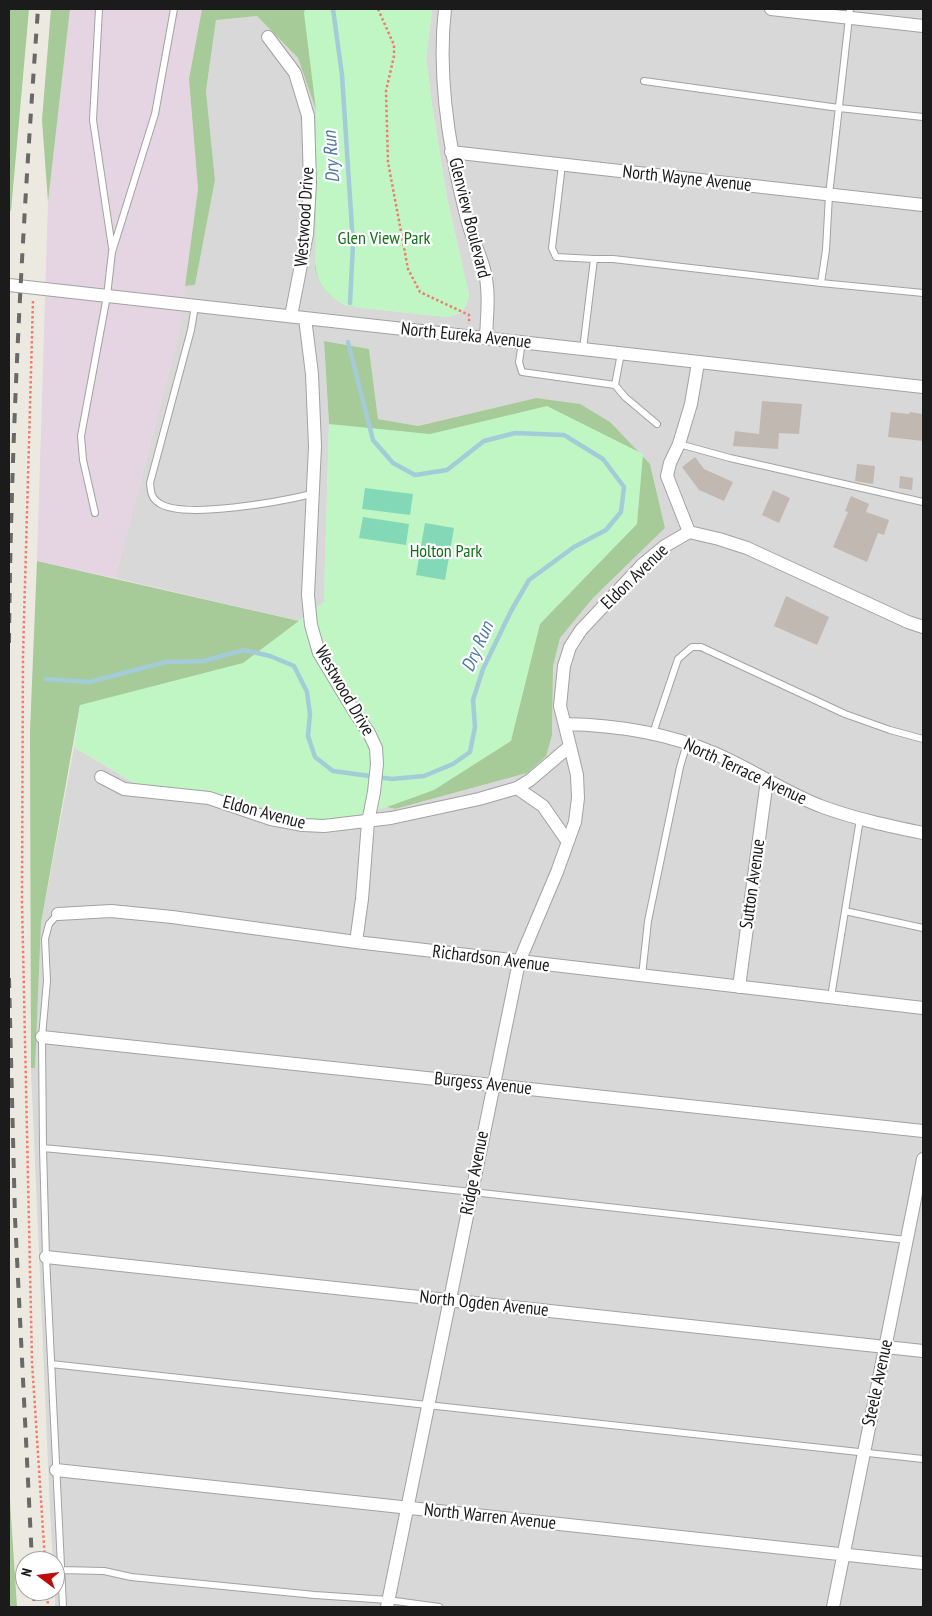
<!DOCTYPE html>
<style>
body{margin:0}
#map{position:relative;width:932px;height:1616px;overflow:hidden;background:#ece9e1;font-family:"PT Sans Narrow",sans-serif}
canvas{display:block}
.frame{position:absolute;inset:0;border:10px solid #1b1b1b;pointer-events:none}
.north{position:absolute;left:15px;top:1551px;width:50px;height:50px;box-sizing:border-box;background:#fff;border:1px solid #a4a4a4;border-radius:50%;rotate:285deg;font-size:14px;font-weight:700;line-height:20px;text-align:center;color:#1b1b1b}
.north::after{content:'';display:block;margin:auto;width:18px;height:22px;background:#bc0d0b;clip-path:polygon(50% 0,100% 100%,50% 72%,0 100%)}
</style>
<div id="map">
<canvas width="932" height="1616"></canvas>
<div class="frame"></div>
<div class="north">N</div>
</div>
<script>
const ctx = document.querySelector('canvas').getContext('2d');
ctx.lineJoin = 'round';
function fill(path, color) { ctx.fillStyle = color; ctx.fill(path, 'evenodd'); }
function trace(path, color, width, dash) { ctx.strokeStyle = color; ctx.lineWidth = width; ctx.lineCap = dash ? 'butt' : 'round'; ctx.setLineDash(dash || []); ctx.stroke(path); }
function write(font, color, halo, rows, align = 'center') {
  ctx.font = font + ' "PT Sans Narrow",sans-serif'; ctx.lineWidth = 4.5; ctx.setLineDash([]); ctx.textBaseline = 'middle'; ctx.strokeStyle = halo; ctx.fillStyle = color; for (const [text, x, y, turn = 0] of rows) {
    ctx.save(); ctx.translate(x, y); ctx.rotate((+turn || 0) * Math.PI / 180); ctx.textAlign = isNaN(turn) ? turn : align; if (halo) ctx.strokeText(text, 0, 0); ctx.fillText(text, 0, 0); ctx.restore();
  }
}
fill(new Path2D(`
 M432 9H923V1607H55V1561H53L50 1511 31 1068H35L41 923 74 747 136 784 181 788 335 821 387 807 395 809 527 773 552 735 553 666 560 638 593 598 665 528 650 464 536 398 418 426 378 419 369 349 324 341 329 424 324 602 299 621 115 578 179 333 185 286 195 285 215 180 206 91 216 19 257 16 298 58 316 110 315 269 334 299 354 307 446 317 460 313 463 310 466 305 469 295 447 198 432 105 426 58Z`), '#d9d8d8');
fill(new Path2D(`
 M70 9H202L189 80 198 189 179 333 115 578 37 561 48 202Z`), '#e5d4e2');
fill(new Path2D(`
 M9 9H29L11 211 9 210Z
 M51 9H70L48 202 42 120Z
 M202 9H365L354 307C333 302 321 290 315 269L316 110 298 58 257 16 216 20 206 91 215 180 195 285 185 286 198 189 189 79Z
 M324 341 369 349 378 419 418 426 536 398 580 404 610 422 650 464 665 528 593 598 560 638 553 666 552 735 546 756 527 773 395 809 387 807 390 767 329 441V424Z
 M37 561 299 621 328 731 80 705 41 923 35 1068H31L30 731Z
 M9 1485 17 1607H9Z`), '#a6ca98');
fill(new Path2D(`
 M305 9H432L426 58 432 105 447 198 469 295C467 308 459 316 446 317L347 306C328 298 316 283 315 262L316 110 304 13Z
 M547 406 643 454 637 524 540 624 511 741 434 790 387 807 335 821 287 818 217 794 181 788 136 784 74 747 80 705 243 663 324 602 329 424 430 434Z`), '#bff6c4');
fill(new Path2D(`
 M365 488 413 494 410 515 362 509Z
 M363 517 409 524 406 545 359 538Z
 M425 523 454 528 445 580 416 575Z`), '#83d8b8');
trace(new Path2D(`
 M333 9 342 75 353 244 350 303
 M46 679 89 682 166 662 203 661 244 650 270 656 294 666 307 692 310 714 308 736 315 757 333 771 392 779 424 776 453 764 470 752 475 727 473 700 483 669 511 611 529 580 574 547 606 530 621 512 624 487 603 459 564 435 515 433 484 441 447 470 415 475 393 463 373 440 348 342`), '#a4ccd8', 4.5);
fill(new Path2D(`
 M762 401 802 404 799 434 779 433 778 449 733 446 735 431 759 434Z
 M891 412 909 414 910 412 923 414V441L888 437Z
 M695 457 704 469 733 482 724 501 699 490 682 467Z
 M857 464 875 466 873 484 855 481Z
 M900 476 913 478 912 490 899 488Z
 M773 490 790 498 779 523 762 515Z
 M851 496 869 504 866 512 889 520 884 535 878 533 867 562 833 547 848 512 845 511Z
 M786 596 829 617 817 645 774 626Z`), '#c1b8b1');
const service = new Path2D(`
 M99 9 93 120 112 248
 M850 9 829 195 826 250 821 283 923 293
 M644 81 839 108 923 117
 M562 165 552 248 556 257 594 259H613L821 283
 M195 306 191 330 150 483C151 492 151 498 159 503 183 520 283 501 312 494
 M522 342 519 362 522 372 615 385 621 353
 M583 349 594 259
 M615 385 625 397 657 424
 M679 444 730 458 923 502
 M95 513 83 460 81 436 107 296 112 252 155 114 174 9
 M653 733 678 659 692 647H701L845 714 890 730 923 739
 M860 819 845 911 923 928
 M58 914 49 924 45 939 47 981 42 1037 43 1148 46 1257 63 1607
 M642 976 648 921 680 767 687 743
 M831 997 845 911
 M43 1148 160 1159 472 1192 907 1240
 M51 1364 923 1459
 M61 1570 104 1571 131 1577 315 1595 388 1600 439 1607`);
const minor = new Path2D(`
 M445 9C437 78 449 149 466 215 470 234 479 251 484 269 490 291 487 315 486 337
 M771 9 923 26
 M268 37 295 73 308 116 310 183 307 234 291 316
 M451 152 923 205
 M9 285 923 387
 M305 318 312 374 315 446 308 595 311 625 319 653 354 711 369 733 376 748 377 764 374 792 368 822 362 899 356 942
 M689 532 667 476 670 463 679 444 691 404 698 363
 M565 724C616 725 667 733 714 753 752 769 785 793 823 807 856 819 889 826 923 833
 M101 777 124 789 209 798 271 819 303 825 324 826 391 818 479 799 517 788 530 780 570 746 560 706 564 666 570 647 581 630 642 565 665 546 689 532 719 539 747 548 908 622 923 627
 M517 788 543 806 568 842
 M58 914 111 911 172 917 356 942 923 1008
 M739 987 767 780
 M42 1037 923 1131
 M46 1257 923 1351
 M56 1470 923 1563
 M387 1607 519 962 557 872 575 822 578 798 577 775 570 746
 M833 1607 923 1159`);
trace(service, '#a2a2a2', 8);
trace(minor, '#a2a2a2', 14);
trace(new Path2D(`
 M378 9 394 45V56L386 91 388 162 408 269 420 292 469 315V324
 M33 301 23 655 22 902 32 1362 45 1561
 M47 1591 48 1607`), '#f17c6d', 2.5, [2.5, 2.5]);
trace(service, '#fff', 6);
trace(minor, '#fff', 12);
trace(new Path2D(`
 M9 643C11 431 23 220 38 9
 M9 978 15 1218 32 1561
 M34 1591 35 1607`), '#696969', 4, [10, 10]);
write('18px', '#1b1b1b', '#fff', [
 ["North Wayne Avenue",687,179,6],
 ["Westwood Drive",305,217,-86],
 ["Glenview Boulevard",469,218,76],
 ["North Eureka Avenue",466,336,6],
 ["Eldon Avenue",635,577,-44],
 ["Westwood Drive",344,691,60],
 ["North Terrace Avenue",745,772,25],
 ["Eldon Avenue",264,813,15],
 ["Sutton Avenue",753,884,-82],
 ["Richardson Avenue",491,959,7],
 ["Burgess Avenue",483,1084,6],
 ["Ridge Avenue",475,1173,-79],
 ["North Ogden Avenue",484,1304,6],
 ["Steele Avenue",878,1383,-78],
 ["North Warren Avenue",490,1517,6]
]);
write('18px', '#11721a', '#fff', [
 ["Glen View Park",384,239],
 ["Holton Park",446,552]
]);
write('italic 19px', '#4e79a5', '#fff', [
 ["Dry Run",332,157,-94],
 ["Dry Run",478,647,-66]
]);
</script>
